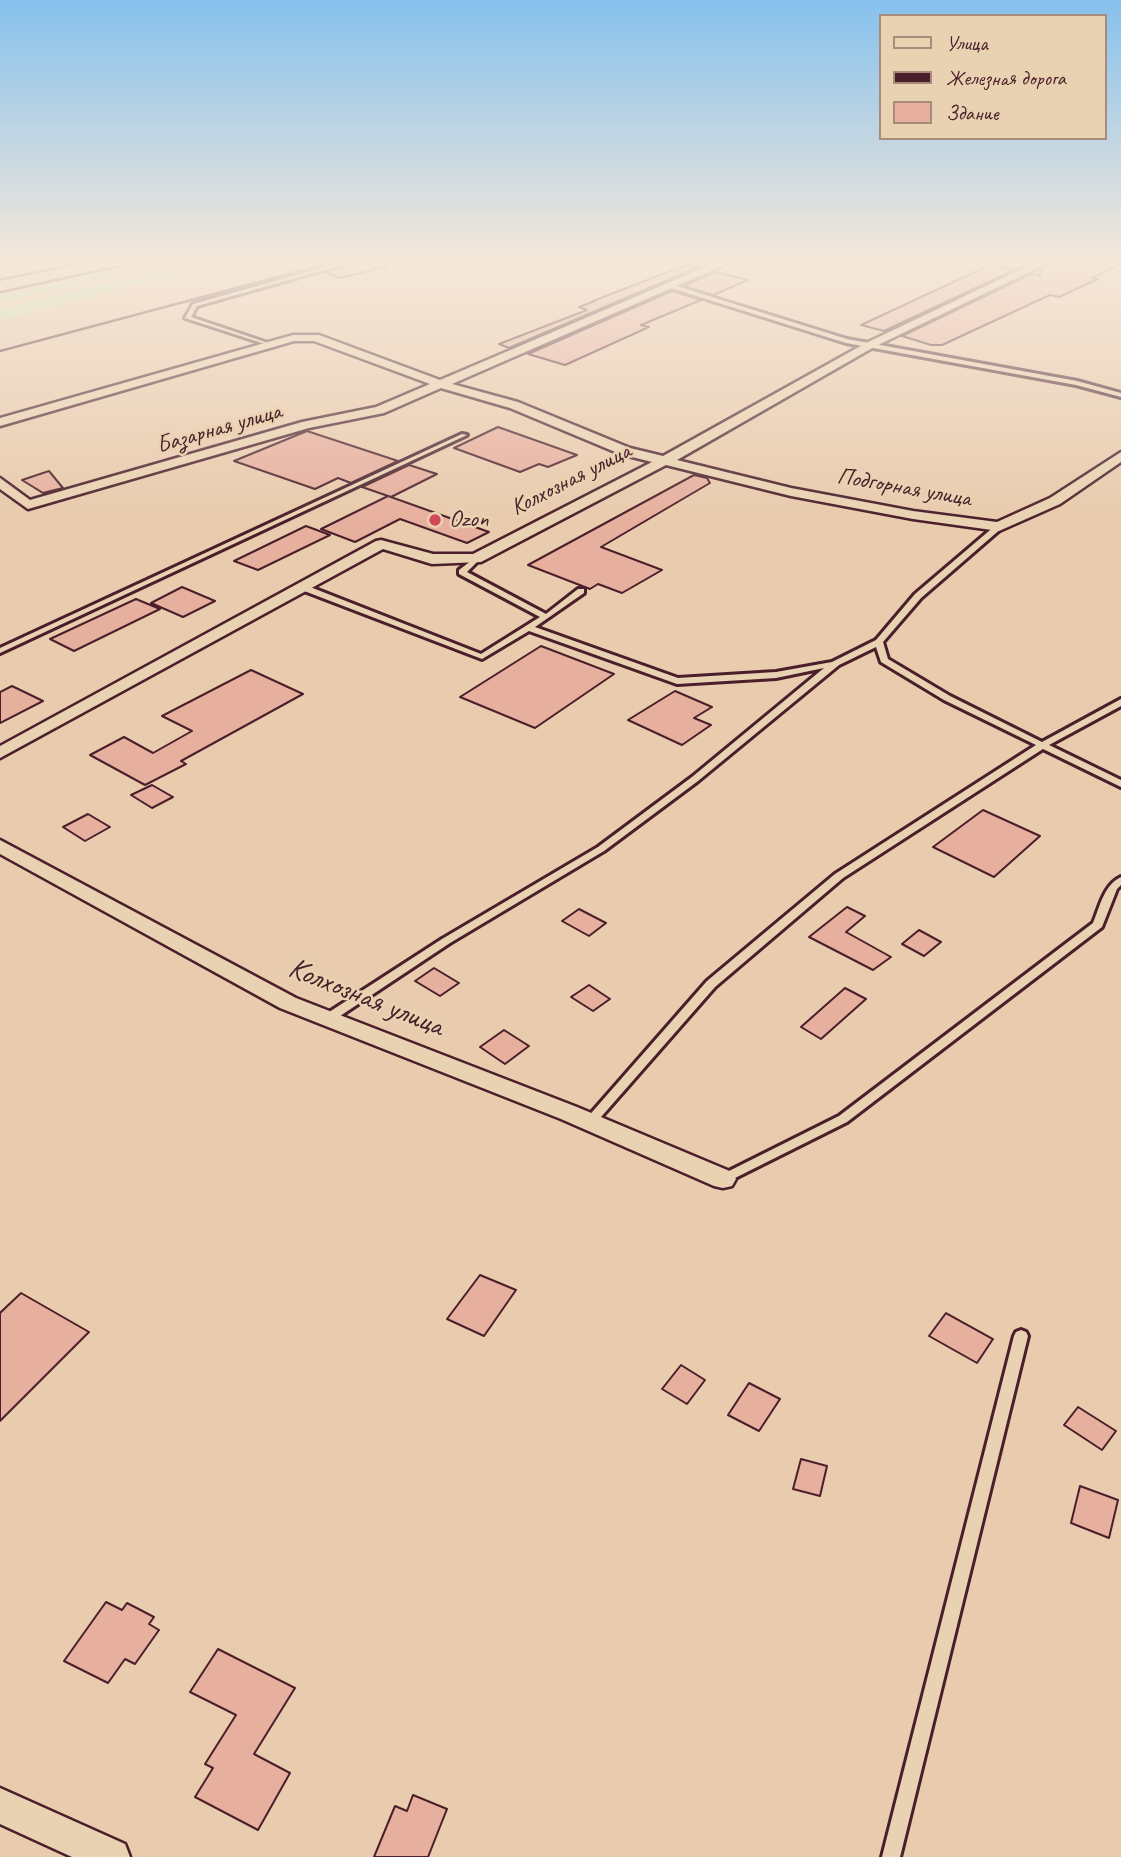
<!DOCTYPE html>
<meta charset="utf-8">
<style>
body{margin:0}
#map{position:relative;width:1121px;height:1857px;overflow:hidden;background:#e9cbad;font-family:Caveat,sans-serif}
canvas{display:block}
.legend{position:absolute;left:879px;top:14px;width:228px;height:126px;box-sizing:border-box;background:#e9d2b1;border:2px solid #a98a7b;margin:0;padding:9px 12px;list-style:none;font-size:21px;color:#4a1f2b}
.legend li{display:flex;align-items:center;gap:14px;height:35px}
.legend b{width:35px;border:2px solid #a98a7b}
</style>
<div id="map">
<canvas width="1121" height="1857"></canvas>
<ul class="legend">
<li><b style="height:9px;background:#e9d2b1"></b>Улица</li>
<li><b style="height:9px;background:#4a1f2b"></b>Железная дорога</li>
<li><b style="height:19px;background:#e7af9e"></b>Здание</li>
</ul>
</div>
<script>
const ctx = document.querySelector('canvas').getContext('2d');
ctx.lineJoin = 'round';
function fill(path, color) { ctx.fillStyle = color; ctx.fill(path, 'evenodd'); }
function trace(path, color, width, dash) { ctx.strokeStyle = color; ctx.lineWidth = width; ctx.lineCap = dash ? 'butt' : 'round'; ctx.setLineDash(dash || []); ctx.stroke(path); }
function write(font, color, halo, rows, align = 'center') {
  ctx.font = font + ' Caveat,sans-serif'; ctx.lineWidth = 5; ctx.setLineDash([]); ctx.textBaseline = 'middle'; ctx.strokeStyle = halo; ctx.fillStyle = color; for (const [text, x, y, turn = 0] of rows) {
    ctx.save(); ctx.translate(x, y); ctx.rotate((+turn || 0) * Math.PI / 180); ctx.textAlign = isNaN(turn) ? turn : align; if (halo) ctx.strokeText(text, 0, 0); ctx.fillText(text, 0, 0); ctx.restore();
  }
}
fill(new Path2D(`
 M165 260H184L0 303V295L134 264 140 266Z
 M182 265 197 270 0 319V310Z`), '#bcedac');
const building = new Path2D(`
 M362 260H384L385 267 339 278 325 272Z
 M1056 260H1121V264L1092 278 1098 279 1059 297 1050 295 942 345H931L902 336 1031 274 1040 276V270Z
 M992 264 1014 270 884 331 861 325Z
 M686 265 698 267 509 348 499 344 587 310 579 307 595 301H593Z
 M715 272 748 280 713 295 684 286Z
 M672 291 701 300 641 325 649 327 565 365 528 354Z
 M498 427 577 455 548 467 539 464 520 472 454 448Z
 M307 431 398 461 351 483 338 478 315 489 234 461Z
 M409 465 437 474 391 497 362 487Z
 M49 471 63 488 43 493 22 480Z
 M694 475 707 478 710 483 601 547 662 570 622 593 598 584 590 589 528 565Z
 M388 496 489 532 467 543 400 519 355 542 321 529Z
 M306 526 330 535 258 570 234 561Z
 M182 587 215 601 183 617 151 603Z
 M136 599 160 609 74 651 50 639Z
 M541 646 614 674 535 728 460 697Z
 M251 670 303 694 181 761 186 764 145 785 90 755 124 737 153 753 192 731 162 716Z
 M12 686 43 701 0 723V692Z
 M675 691 712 707 694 718 711 725 682 745 628 720Z
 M152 785 173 797 152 808 131 795Z
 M983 810 1040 836 994 877 933 847Z
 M88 814 110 827 85 841 63 827Z
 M847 907 865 916 846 932 891 957 873 970 809 937Z
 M579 909 606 923 589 936 562 921Z
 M919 930 941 942 924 956 902 944Z
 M434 968 459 983 440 996 415 981Z
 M589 985 610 999 593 1011 571 997Z
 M845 988 866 999 821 1039 801 1027Z
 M504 1030 529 1046 505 1064 480 1047Z
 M480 1275 516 1290 484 1336 447 1319Z
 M21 1293 89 1332 0 1421V1313Z
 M946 1313 993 1339 977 1363 929 1336Z
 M681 1365 705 1380 687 1404 662 1389Z
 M749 1383 780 1399 759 1431 728 1415Z
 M1078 1407 1116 1431 1102 1450 1064 1425Z
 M801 1459 827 1466 820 1496 793 1489Z
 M1080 1486 1118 1500 1109 1538 1071 1523Z
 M106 1602 122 1610 127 1603 154 1617 149 1624 159 1630 135 1664 125 1659 108 1683 64 1661Z
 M218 1649 295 1688 254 1754 290 1773 258 1830 195 1797 213 1768 205 1764 236 1715 190 1692Z
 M413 1795 447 1809 428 1857H374L395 1806 407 1811Z`);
fill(building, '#e7af9e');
trace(building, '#4a1f2b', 2);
const lane = new Path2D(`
 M350 260H359L197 306 191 317 271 344V346L185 318 193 304Z
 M670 284 847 339 1077 381 1121 393V397L1076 385 846 343 668 287Z
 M462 434 467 435 0 653V648Z
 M996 525 1003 527 921 598 883 642 888 659 950 696 1042 742 1121 699V706L1049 745 1121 780V787L1043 749 843 878 715 987 594 1125H586L584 1122 586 1119 707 981 835 874 1036 745 944 700 881 662 876 647 839 665 698 781 604 851 450 943 331 1022H323L321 1019 323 1016 442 939 598 847 692 777 824 668 776 678 677 684 529 631 482 659 299 589V585H305L481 654 540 617 459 574V570L476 557 480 559 467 572 546 614 578 589H584V593L535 627 678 678 776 672 832 662 876 640 915 594Z
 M1121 877V885L1117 889 1102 927 847 1122 723 1184 719 1182 717 1179 719 1176 839 1116 1093 923C1100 906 1104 885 1121 877Z
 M1021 1330 1026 1332 1028 1336 900 1857H882L1014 1336 1016 1332Z`);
const street = new Path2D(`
 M722 260H736L452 384 518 402 630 448 663 456 866 343 1041 260H1054L874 347 677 460 791 488 913 511 997 522 1050 498 1121 452V462L1060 504 999 531 913 519 791 496 666 465 481 562 432 564 383 549 0 758V746L376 541 381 540 433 554H473L652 462 620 454 510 408 441 388 384 413 309 428 28 509 0 489V478L30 500 302 422 376 407 430 384 314 341H294L0 426V418L293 335H319L440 380Z
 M0 840 296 998 577 1107 732 1172 736 1179 732 1186 723 1188 714 1186 561 1119 280 1008 0 854Z
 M0 1788 125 1844 130 1857H72L0 1824Z`);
const secondary = new Path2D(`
 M102 260H130L123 264 0 291V281Z`);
trace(lane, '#4a1f2b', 6);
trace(street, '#4a1f2b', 5);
trace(secondary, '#4a1f2b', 5);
fill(lane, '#e9d2b1');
fill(street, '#e9d2b1');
fill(secondary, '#e9d2b1');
trace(new Path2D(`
 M0 351 341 260`), '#4a1f2b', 2.5);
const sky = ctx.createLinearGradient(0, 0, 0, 520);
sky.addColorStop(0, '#86c1ed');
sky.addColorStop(0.5, '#f5e8da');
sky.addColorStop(1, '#f5e8da00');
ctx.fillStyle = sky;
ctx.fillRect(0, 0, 1121, 520);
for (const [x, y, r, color] of [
 [435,520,7,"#d1495b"]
]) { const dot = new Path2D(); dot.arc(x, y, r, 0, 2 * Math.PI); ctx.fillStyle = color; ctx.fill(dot); trace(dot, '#e9d2b1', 2.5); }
write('24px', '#4a1f2b', '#e9d2b1', [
 ["Базарная улица",219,429,-16],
 ["Колхозная улица",571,480,-27],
 ["Подгорная улица",904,488,10]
]);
write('24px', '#4a1f2b', '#e9d2b1', [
 ["Ozon",449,520]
], 'left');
write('30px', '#4a1f2b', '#e9d2b1', [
 ["Колхозная улица",366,998,22]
]);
</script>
